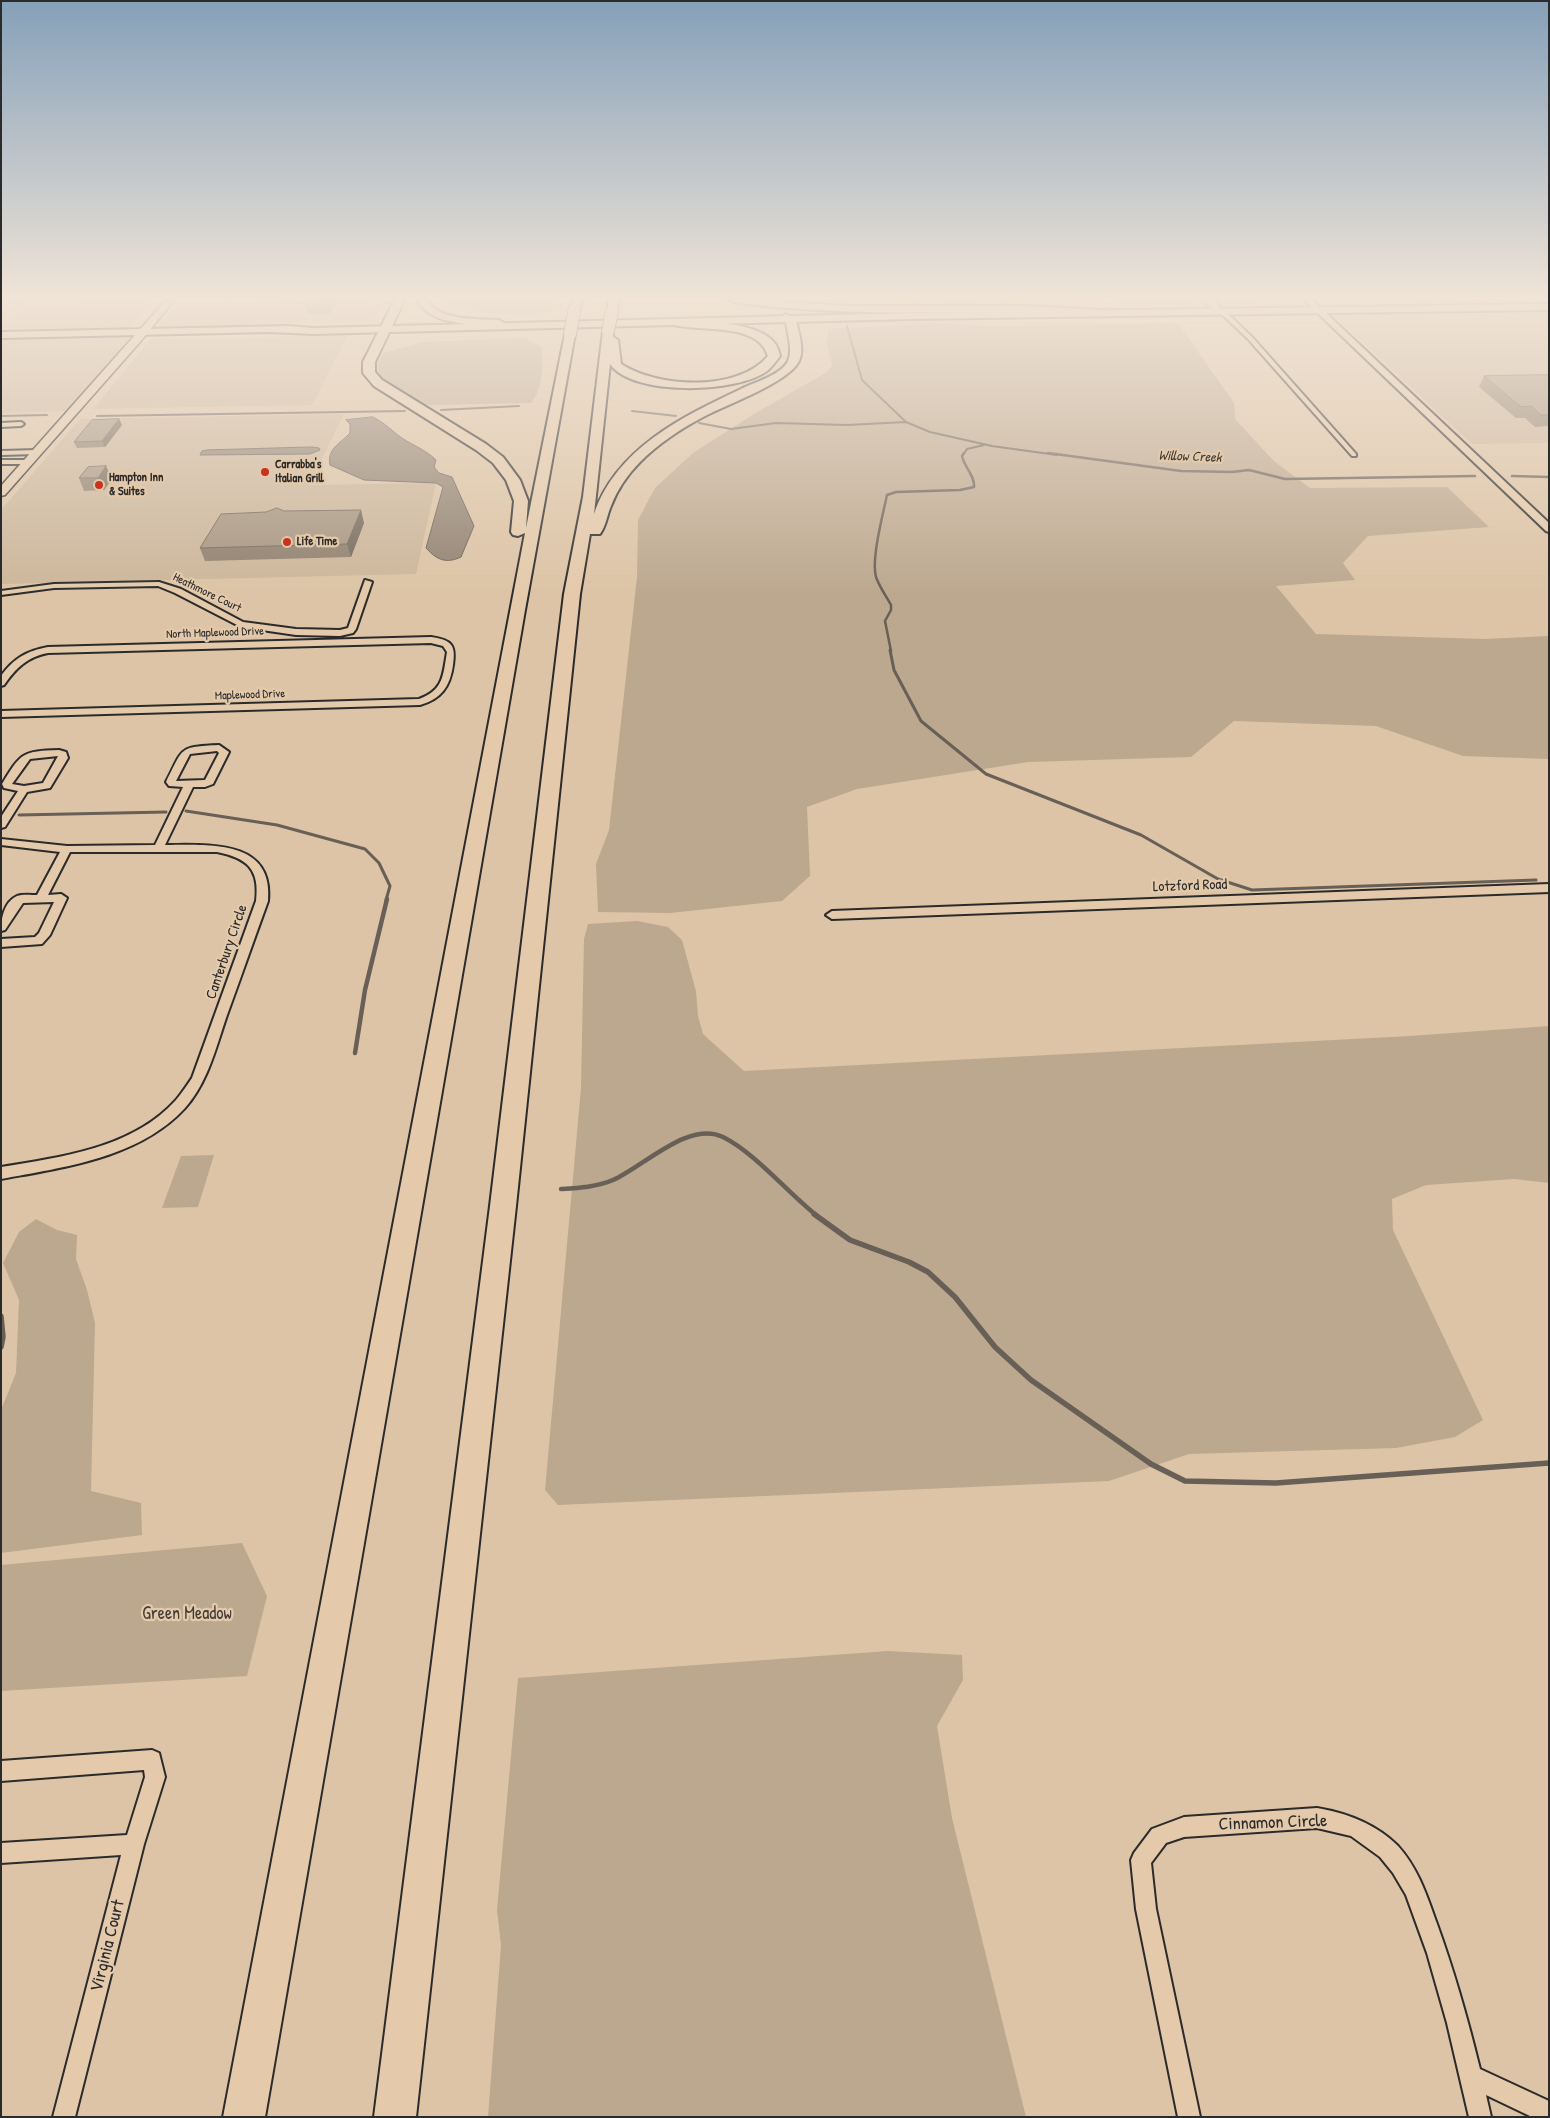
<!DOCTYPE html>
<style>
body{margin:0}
#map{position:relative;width:1550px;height:2118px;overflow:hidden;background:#ddc4a6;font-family:"Patrick Hand",sans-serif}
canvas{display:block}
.frame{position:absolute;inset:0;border:2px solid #2b2b2b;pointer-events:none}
</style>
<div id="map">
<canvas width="1550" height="2118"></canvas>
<div class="frame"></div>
</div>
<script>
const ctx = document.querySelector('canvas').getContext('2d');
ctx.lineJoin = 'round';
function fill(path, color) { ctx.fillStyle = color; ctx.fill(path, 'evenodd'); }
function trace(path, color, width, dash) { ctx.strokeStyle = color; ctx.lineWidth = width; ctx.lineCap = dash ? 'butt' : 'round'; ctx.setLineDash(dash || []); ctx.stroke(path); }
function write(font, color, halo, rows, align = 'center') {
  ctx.font = font + ' "Patrick Hand",sans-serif'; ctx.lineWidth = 4.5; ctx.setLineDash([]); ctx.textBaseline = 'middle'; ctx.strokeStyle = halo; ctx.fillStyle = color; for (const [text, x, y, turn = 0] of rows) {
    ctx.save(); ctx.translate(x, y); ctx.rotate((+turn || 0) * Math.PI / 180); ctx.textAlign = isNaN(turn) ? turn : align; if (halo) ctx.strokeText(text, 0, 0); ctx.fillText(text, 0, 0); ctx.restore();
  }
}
fill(new Path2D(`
 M1 299H152L147 304 151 305 131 327 1 330V326L26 304 71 306 74 303H34L37 300H29L1 325V301L9 300Z
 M385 299 373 322 158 327 179 303Z
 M1114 299H1295L1300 303 1119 307Z
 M1320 299H1549V301L1334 304Z
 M1549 312V443L1472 444 1333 315Z
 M134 336 68 411 1 413V339Z
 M348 336 312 405 93 409 151 339Z
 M344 414 309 485 436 483 416 574 1 584V510L80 419Z`), '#ccb69b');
fill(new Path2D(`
 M441 299H557L552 312C534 318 453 313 441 299Z
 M780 299H1104L1090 302 959 303 832 302Z
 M934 323 987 326 1178 323 1234 403 1235 419 1274 461 1310 488 1447 487 1489 527 1368 536 1343 563 1355 580 1276 586 1316 634 1484 639 1549 636V759L1463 756 1376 726 1234 721 1191 757 1028 762 857 789 807 807 810 876 782 901 670 913 598 912 596 864 609 830 637 577 638 520 655 488 693 453 754 414 827 372 832 366 827 343 828 329Z
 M526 338 531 343 541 346C544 363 543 389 531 403L426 405 383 379 378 371V363L383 353 423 342Z
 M637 921 668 927 682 940 696 991 698 1016 703 1034 744 1071 1410 1036 1549 1026V1183L1514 1179 1426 1185 1392 1199 1393 1230 1483 1420 1455 1437 1396 1448 1189 1454 1109 1481 558 1505 545 1490 581 1088 584 939 588 924Z
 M214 1155 198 1207 162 1208 181 1156Z
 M36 1219 57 1230 77 1235 76 1259 87 1290 95 1323 91 1491 141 1503 142 1535 1 1553V1410L16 1373 19 1300 3 1263 19 1232Z
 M242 1543 267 1596 247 1676 1 1691V1565Z
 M888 1651 962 1655 963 1680 937 1726 952 1818 1026 2117H488L501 1945 497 1910 518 1678Z`), '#bca88f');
const water = new Path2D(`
 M373 417C385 423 392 431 402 438 414 446 426 450 436 460L434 467 439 473 452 477 474 526 461 557C446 564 437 560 426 548L443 487 436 483 364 480 330 465C327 448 340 444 350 433V424L346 420Z
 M312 447 319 448 320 450 310 454 200 455 202 451 207 450Z`);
fill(water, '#918272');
trace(water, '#685f56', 1);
trace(new Path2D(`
 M834 299 841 304
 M847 326 862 380 906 422 930 432 992 446 1057 455
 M441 410 519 406
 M632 411 676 416
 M1 416 47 415
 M97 416 405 411
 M699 423 731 429 776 423 847 425 906 422
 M963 455 967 449 984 445`), '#685f56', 2);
trace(new Path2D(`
 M1048 453 1181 471 1232 472 1249 470 1285 479 1475 476
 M1512 476 1549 477
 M891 651 885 621 891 610V605C886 596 879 586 876 577 871 559 883 514 887 495L896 492 960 490 974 487C975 475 964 467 962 456L964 453`), '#685f56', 2.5);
trace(new Path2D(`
 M890 650 894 670 921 721 986 774 1141 835 1218 879 1252 890 1536 880
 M186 811 277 825 365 849 379 863 390 886 386 900
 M19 815 166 812`), '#685f56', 3);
trace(new Path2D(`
 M355 1053 365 990 387 899
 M561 1189C578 1188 597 1187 613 1180 643 1167 689 1120 723 1137 755 1153 787 1192 816 1215`), '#685f56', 4.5);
trace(new Path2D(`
 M814 1214 850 1240 909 1262 928 1272 955 1297 995 1347 1031 1380 1151 1464 1185 1481 1276 1483 1549 1463
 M1 1316 3 1337 1 1347`), '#685f56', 5.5);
const minor = new Path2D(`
 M1200 299H1206L1212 303 1208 299H1214L1221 310 1230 316 1252 337 1356 454V456H1352L1248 339 1226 318Z
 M1 423 21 422 24 424 21 426 1 427Z
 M1 451 37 450 40 452 37 454 1 455Z
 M1 460H28L31 462 28 464H1Z
 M365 580 372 582 356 629 353 633 340 636 296 635 241 627 175 593 158 586 54 588 1 595V591L54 584 159 582 181 589 243 622 296 629 340 630 348 628Z
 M431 637C452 640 456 645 453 665 450 687 441 699 420 705L1 717V711L419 699C444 690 443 675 447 652L443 646 431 643 48 653C27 657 16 668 4 685L1 686V676C14 658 27 651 48 647Z
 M219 745 229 752 213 784 205 787H193L165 845C208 845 274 839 268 901 254 939 241 977 227 1015 216 1047 208 1082 185 1108 139 1158 65 1167 1 1179V1167C62 1157 133 1148 176 1100 182 1093 187 1085 192 1078L256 901C260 869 247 858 217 852H70L48 895 61 894 67 898 50 935 42 944 1 947V939L35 937 39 933 54 902 23 903 5 930 1 931C1 919 4 902 17 896 22 894 31 895 37 895L60 852 1 845V839L67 846 155 845 183 787 169 786 166 782C184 747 178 747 219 745ZM217 751 219 753 205 780 176 781 190 754Z
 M59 750 66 752 68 758 50 788 27 792 5 827 1 828V817L18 791 4 788 2 784C21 753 22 751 59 750ZM58 756 43 783 24 786 12 784 30 759Z
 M1549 884V892L832 919 826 915 832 911Z
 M152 1750 159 1753 165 1777 144 1844 75 2117H53L121 1855 1 1863V1843L127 1835 145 1777 144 1770 1 1781V1761Z
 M1317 1808C1347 1813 1376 1824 1398 1846 1418 1868 1427 1896 1437 1924 1454 1971 1468 2020 1480 2069L1549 2101V2117H1532L1486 2095 1491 2117H1469L1447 2023 1427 1953 1406 1895 1393 1873 1380 1857 1351 1836 1317 1828 1184 1837 1166 1843 1151 1863 1156 1909 1200 2117H1178L1136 1909 1131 1860 1134 1853 1152 1829 1184 1817Z`);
const tertiary = new Path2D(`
 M1303 299H1311L1549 523V532L1546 531Z`);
const secondary = new Path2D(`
 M167 299H175L140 342 5 495 1 496V486Z`);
const primary = new Path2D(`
 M1549 304V310L912 319 313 334 269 332 1 338V332L287 326 313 328 912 313Z`);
const motorway = new Path2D(`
 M395 299H405L375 362V372L382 380 486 444 503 457 520 480 528 501 526 528 565 334 570 331 575 334 525 610 265 2117H223L525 533 518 536 513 535 511 532 514 501 506 480 493 463 476 450 374 386 363 373V362Z
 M418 299H428C435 321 480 319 499 320L504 323C496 331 447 322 436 317 428 314 423 308 418 302Z
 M573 299H583L579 312 574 315 569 312Z
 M609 299H619L616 313H608L607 311Z
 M728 299H752L843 306H1027L1104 310 1109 313 1104 316C1078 315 1051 312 1024 312 927 312 830 316 733 302Z
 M786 314 796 320C798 332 805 349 799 361 789 382 728 404 705 416 682 428 659 443 640 462 628 474 617 490 611 506 607 515 606 526 600 534H590L580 594 516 1206 416 2117H374L490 1206 564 594 583 497 603 331 608 328 613 331V337L618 340 621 364C658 388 738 392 768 356 758 322 701 332 674 325L673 323 678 320C703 322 761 321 776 345 778 348 779 352 780 356 776 361 772 367 767 371 738 393 633 397 610 364L594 514C617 448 682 417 741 389 755 382 778 376 787 363 794 351 787 334 786 321L781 317Z`);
trace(minor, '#2b2b2b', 4);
trace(tertiary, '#2b2b2b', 4);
trace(secondary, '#2b2b2b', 3);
trace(primary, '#2b2b2b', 4);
trace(motorway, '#2b2b2b', 4);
fill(minor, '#e4caab');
fill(tertiary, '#e4caab');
fill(secondary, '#e4caab');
fill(primary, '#e4caab');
fill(motorway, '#e4caab');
const motorwayBridge = new Path2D(`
 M608 331 612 311
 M570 334 574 312`);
trace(motorwayBridge, '#2b2b2b', 14, []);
trace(motorwayBridge, '#e4caab', 12);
fill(new Path2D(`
 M307 299H337L329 314H308L304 303Z
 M1549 375V426L1535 427 1525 418H1516L1479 387 1484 376Z
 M119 419 122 425 105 447 77 448 74 442Z
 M88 467 112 479 104 490 84 491 79 478Z
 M284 511 364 523 351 557 205 561 200 548Z`), '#8e7f6e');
fill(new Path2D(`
 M328 299H337L329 314 326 303Z
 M119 419 122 425 105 447 102 441Z
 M106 466 112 479 104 490 98 478Z
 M361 510 364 523 351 557 347 544Z`), '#74685a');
const building = new Path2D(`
 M307 299H328L326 303H304Z
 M1549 375V415H1541L1531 406 1521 407 1484 376Z
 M119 419 102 441 74 442 92 420Z
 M106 466 98 478H79L88 467Z
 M277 508 284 511 361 510 347 544 200 548 221 514 266 512Z`);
fill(building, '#a59480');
trace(building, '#74685a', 1);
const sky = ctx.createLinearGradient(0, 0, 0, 595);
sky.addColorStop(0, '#85a0b9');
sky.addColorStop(0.5, '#f0e4d7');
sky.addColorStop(1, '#f0e4d700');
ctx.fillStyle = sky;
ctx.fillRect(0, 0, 1550, 595);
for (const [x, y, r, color] of [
 [265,472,5,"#c8321e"],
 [99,485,5,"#c8321e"],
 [287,542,5,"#c8321e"]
]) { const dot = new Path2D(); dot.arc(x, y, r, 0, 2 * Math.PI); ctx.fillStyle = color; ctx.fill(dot); trace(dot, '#e4caab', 2); }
write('bold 12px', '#2b2b2b', '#e4caab', [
 ["Carrabba's",275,465],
 ["Italian Grill",275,479],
 ["Hampton Inn",109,478],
 ["& Suites",109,492],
 ["Life Time",297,542]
], 'left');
write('12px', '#2b2b2b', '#e4caab', [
 ["Heathmore Court",207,593,26],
 ["North Maplewood Drive",215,633,-2],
 ["Maplewood Drive",250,695,-2]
]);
write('italic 14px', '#3f3c39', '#e4caab', [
 ["Willow Creek",1190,457,2]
]);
write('15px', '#2b2b2b', '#e4caab', [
 ["Lotzford Road",1190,886,-2],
 ["Canterbury Circle",227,952,-71]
]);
write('18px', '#413e3a', '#e4caab', [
 ["Green Meadow",187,1614]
]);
write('18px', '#2b2b2b', '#e4caab', [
 ["Cinnamon Circle",1273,1823,-2],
 ["Virginia Court",108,1946,-76]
]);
</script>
